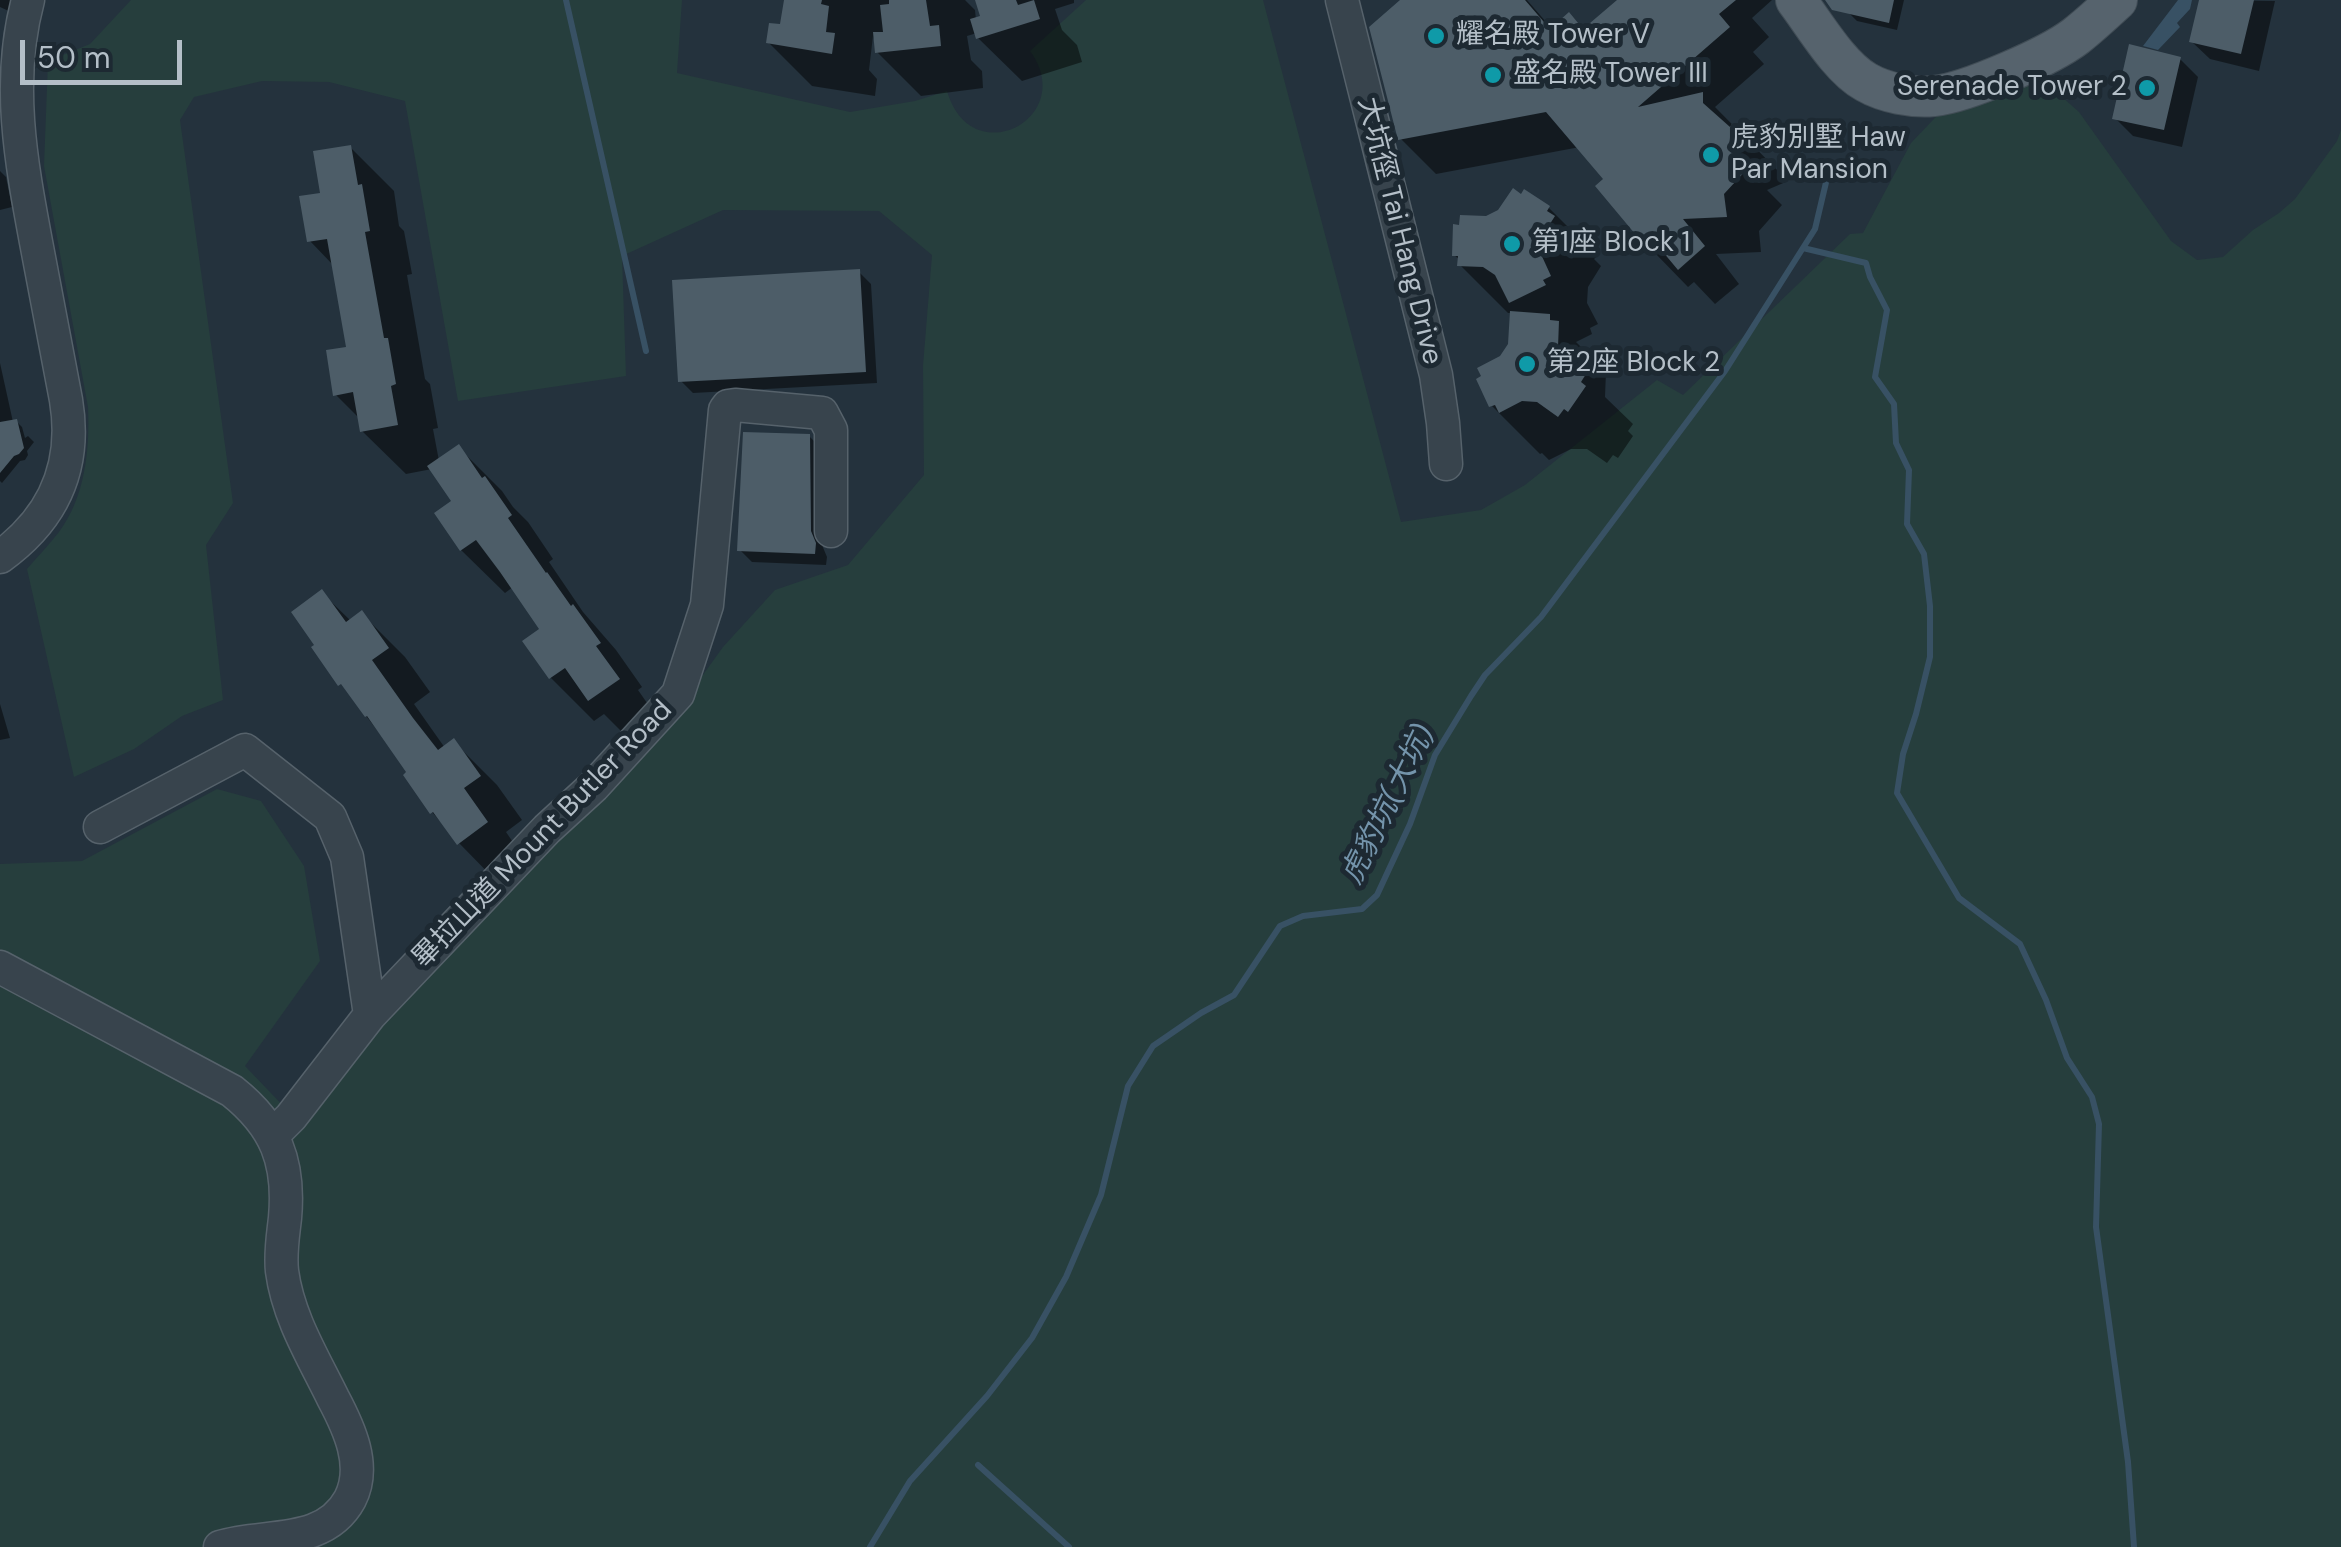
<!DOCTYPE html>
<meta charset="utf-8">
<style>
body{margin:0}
#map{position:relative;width:2341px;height:1547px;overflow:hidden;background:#24323d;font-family:"DM Sans",sans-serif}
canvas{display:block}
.scale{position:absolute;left:20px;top:40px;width:162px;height:45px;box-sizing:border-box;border:5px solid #b4bfc8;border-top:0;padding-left:12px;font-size:30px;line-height:35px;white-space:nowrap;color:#b4bfc8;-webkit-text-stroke:8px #1d2932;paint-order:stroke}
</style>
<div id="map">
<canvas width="2341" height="1547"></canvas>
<div class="scale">50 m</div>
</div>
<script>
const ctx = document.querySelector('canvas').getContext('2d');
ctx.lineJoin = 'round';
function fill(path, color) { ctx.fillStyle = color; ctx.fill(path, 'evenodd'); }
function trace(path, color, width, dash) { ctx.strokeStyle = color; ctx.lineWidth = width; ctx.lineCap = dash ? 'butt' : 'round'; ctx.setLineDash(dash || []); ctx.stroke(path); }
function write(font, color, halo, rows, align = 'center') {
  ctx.font = font + ' "DM Sans","Noto Sans TC",sans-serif'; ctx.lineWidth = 10; ctx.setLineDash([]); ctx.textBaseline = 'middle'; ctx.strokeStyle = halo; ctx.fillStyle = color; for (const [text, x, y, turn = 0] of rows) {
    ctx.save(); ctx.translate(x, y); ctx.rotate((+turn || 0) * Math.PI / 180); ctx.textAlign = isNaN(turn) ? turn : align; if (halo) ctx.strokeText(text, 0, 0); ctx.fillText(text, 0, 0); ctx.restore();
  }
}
fill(new Path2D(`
 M131 0H682L677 73 850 112 915 101 947 91C971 174 1079 118 1030 51L1086 0H1263L1401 522 1481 510 1525 485 1657 380 1683 395 1850 234 1863 233 1911 143 1953 99 2027 66 2079 112 2171 241 2197 260 2223 257 2253 230 2279 213 2295 199 2337 141 2341 130V1547H0V864L82 861 217 789 261 801 304 866 320 961 245 1066 291 1114 677 711 723 647 775 590 848 565 924 475 923 366 932 255 879 211 723 210 622 256 626 376 458 401 405 101 329 82 262 81 194 97 180 120 233 503 206 545 223 700 182 716 134 749 74 777 27 569C37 557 49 545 59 532 85 497 90 450 88 407L44 166 48 61 90 44Z`), '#263e3d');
fill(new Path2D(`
 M2178 0H2192L2190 9 2177 23 2180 27 2158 50 2143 46Z`), '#385164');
fill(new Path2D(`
 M0 0H23L15 14 0 7Z
 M786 0H965L975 10 976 20 983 18 978 0H1074V3L1055 9 1062 30 1077 45 1082 62 1022 81 978 38 977 33 967 36 971 60 982 71 983 88 921 96 877 52 873 36 869 70 877 79 875 96 812 86 768 42 782 27Z
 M1404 0H1527L1553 30 1584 32 1621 0H1772L1752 18 1769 37 1753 52 1764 64 1715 107 1788 181 1767 190 1782 205 1759 231 1761 252 1716 254 1739 284 1715 304 1694 282 1688 287 1653 251 1607 180 1580 147 1436 174 1400 138Z
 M1851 0H1904L1897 30 1857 21 1848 12Z
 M2201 0 2275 1 2259 71 2210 59 2191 41Z
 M2180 59 2198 77 2182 147 2133 136 2115 118Z
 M350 147 394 191 399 226 404 231 412 274 407 275 425 379 430 384 438 428 433 429 439 461 458 447 502 491 513 507 528 522 553 559 549 562 583 612 616 650 642 687 638 690 661 723 633 743 604 714 594 721 551 678 526 642 543 630 513 587 505 593 461 550 454 502 432 469 406 474 362 431 360 419 336 395 349 349 334 266 310 241 323 195Z
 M0 171 6 177 12 207 0 210Z
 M1549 208 1597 256 1594 259 1601 266 1588 287 1587 303 1598 324 1590 328 1592 334 1576 342 1606 372 1605 397 1633 424 1628 431 1633 436 1618 458 1613 455 1607 463 1587 449H1571L1549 460 1542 453 1540 454 1492 406 1502 358 1510 345 1512 313H1508L1460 265V260L1454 255 1486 219Z
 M859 272 871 284 877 383 693 393 681 381Z
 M0 363 13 422 16 421 22 427 25 438 28 436 34 442 27 451 28 455 25 460 20 461 2 483 0 481Z
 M809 436 822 449V545L827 557 826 565 752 562 740 550Z
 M322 593 351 621 362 614 405 657 430 692 414 704 445 748 454 742 497 785 522 820 506 832 530 867 502 887 459 843 432 812 410 773 314 648Z
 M0 704 10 738 0 740Z`), '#0007');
trace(new Path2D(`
 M566 0 646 351
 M1803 248 1866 263 1870 277 1887 310 1875 377 1894 404 1896 443 1909 470 1907 524 1924 554 1930 606V657L1916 714 1903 754 1897 793 1959 898 2020 944 2046 1000 2067 1058 2092 1097 2099 1124 2096 1227 2128 1462 2134 1547
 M978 1465 1069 1547
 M870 1547 910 1481 987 1396 1032 1338 1066 1277 1101 1195 1128 1086 1153 1046 1201 1013 1234 995 1280 926 1303 916 1362 909 1377 895 1410 824 1435 755 1471 696 1485 675 1541 617 1725 371 1815 229 1828 174`), '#385164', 6);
fill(new Path2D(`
 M784 0H822L821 4 829 6 826 32 835 33 832 54 766 43 769 23 780 24Z
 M889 0H926L930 26 939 25 941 46 875 53 873 32H883L880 5 889 4Z
 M975 0H1016L1018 5 1034 0 1040 19 976 39 970 19 980 16Z
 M1400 0H1525L1550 29 1569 12 1583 29 1617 0H1736L1719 14 1730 27 1638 107 1703 92V103L1730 127 1732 124 1755 144 1734 154 1748 168 1724 194 1727 217 1683 219 1705 246 1678 270 1658 246 1651 253 1595 186 1603 179 1546 112 1398 140 1369 27Z
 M1825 0H1894L1889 23 1832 10Z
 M2199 0H2254L2241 54 2189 42Z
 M2129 44 2181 57 2164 130 2112 119Z
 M351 145 358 185 362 184 370 231 365 232 384 338H388L396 384 391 386 398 425 360 432 353 392 333 396 326 350 346 347 327 239 307 242 299 196 320 193 313 151Z
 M1513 188 1521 194 1524 189 1550 206 1547 211 1555 216 1541 238 1540 252 1551 276 1543 280 1546 285 1509 303 1495 275 1483 267 1457 266 1458 256H1452L1453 224 1459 225 1460 215 1486 216 1498 210Z
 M860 269 866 372 678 382 672 280Z
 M1510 311 1550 314V320L1559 321 1558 347 1564 360 1586 374 1581 382 1586 386 1568 412 1564 409 1558 417 1537 402 1522 401 1499 413 1495 405 1489 407 1476 379 1481 376 1477 368 1500 356 1508 344Z
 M17 419 24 448 19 454 14 456 0 473V422Z
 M743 432 810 434 811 531 816 543 815 554 737 551Z
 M459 444 482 478 485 476 512 515 508 518 546 573 547 572 571 606 573 604 601 643 596 646 620 679 588 701 565 668 549 679 522 641 539 629 500 572 476 540 460 551 434 513 451 501 427 466Z
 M322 589 346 622 362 610 389 648 372 660 413 718 438 750 454 738 481 776 464 788 488 822 457 845 433 812 430 814 403 775 406 772 367 716 365 717 341 684 338 686 311 647 314 645 291 612Z`), '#4d5d68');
const minor = new Path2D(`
 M1342 0 1436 375 1443 423 1446 464
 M0 557C54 518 77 466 66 400 56 347 46 295 36 242 21 162 6 81 28 0
 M100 827 245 750 330 817 347 857 370 1015
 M0 967 232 1091C276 1126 290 1162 285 1218 283 1236 280 1253 282 1271 288 1317 313 1357 333 1398 349 1428 367 1466 350 1499 324 1547 265 1533 220 1547
 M273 1135 291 1117 370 1015 547 829 594 786 678 694 707 605 725 410 728 406 735 405 822 413 831 430V531`);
const major = new Path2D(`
 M1796 0C1815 25 1839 67 1866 82 1885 93 1912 98 1934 96 1966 93 2050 56 2076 36 2090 25 2104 12 2117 0`);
trace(minor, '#56626b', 35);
trace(major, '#414d56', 42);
trace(minor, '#38444d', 32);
trace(major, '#56636d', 40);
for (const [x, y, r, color] of [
 [1436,36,10,"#0f9aa8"],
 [1493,75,10,"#0f9aa8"],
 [2147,88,10,"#0f9aa8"],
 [1711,155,10,"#0f9aa8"],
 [1512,244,10,"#0f9aa8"],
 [1527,364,10,"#0f9aa8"]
]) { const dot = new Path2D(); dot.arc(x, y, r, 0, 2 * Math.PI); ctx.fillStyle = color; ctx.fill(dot); trace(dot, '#1d2932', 4); }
write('28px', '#b4bfc8', '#1d2932', [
 ["耀名殿 Tower V",1456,36],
 ["盛名殿 Tower III",1513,75],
 ["Serenade Tower 2",2127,88,"right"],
 ["虎豹別墅 Haw",1731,139],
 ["Par Mansion",1731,171],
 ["第1座 Block 1",1532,244],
 ["第2座 Block 2",1547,364]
], 'left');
write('28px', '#b4bfc8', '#1d2932', [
 ["大坑徑 Tai Hang Drive",1399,231,76],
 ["畢拉山道 Mount Butler Road",543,835,-46]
]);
write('italic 30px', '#7494ab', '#1d2932', [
 ["虎豹坑(大坑)",1389,805,-64]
]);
</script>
